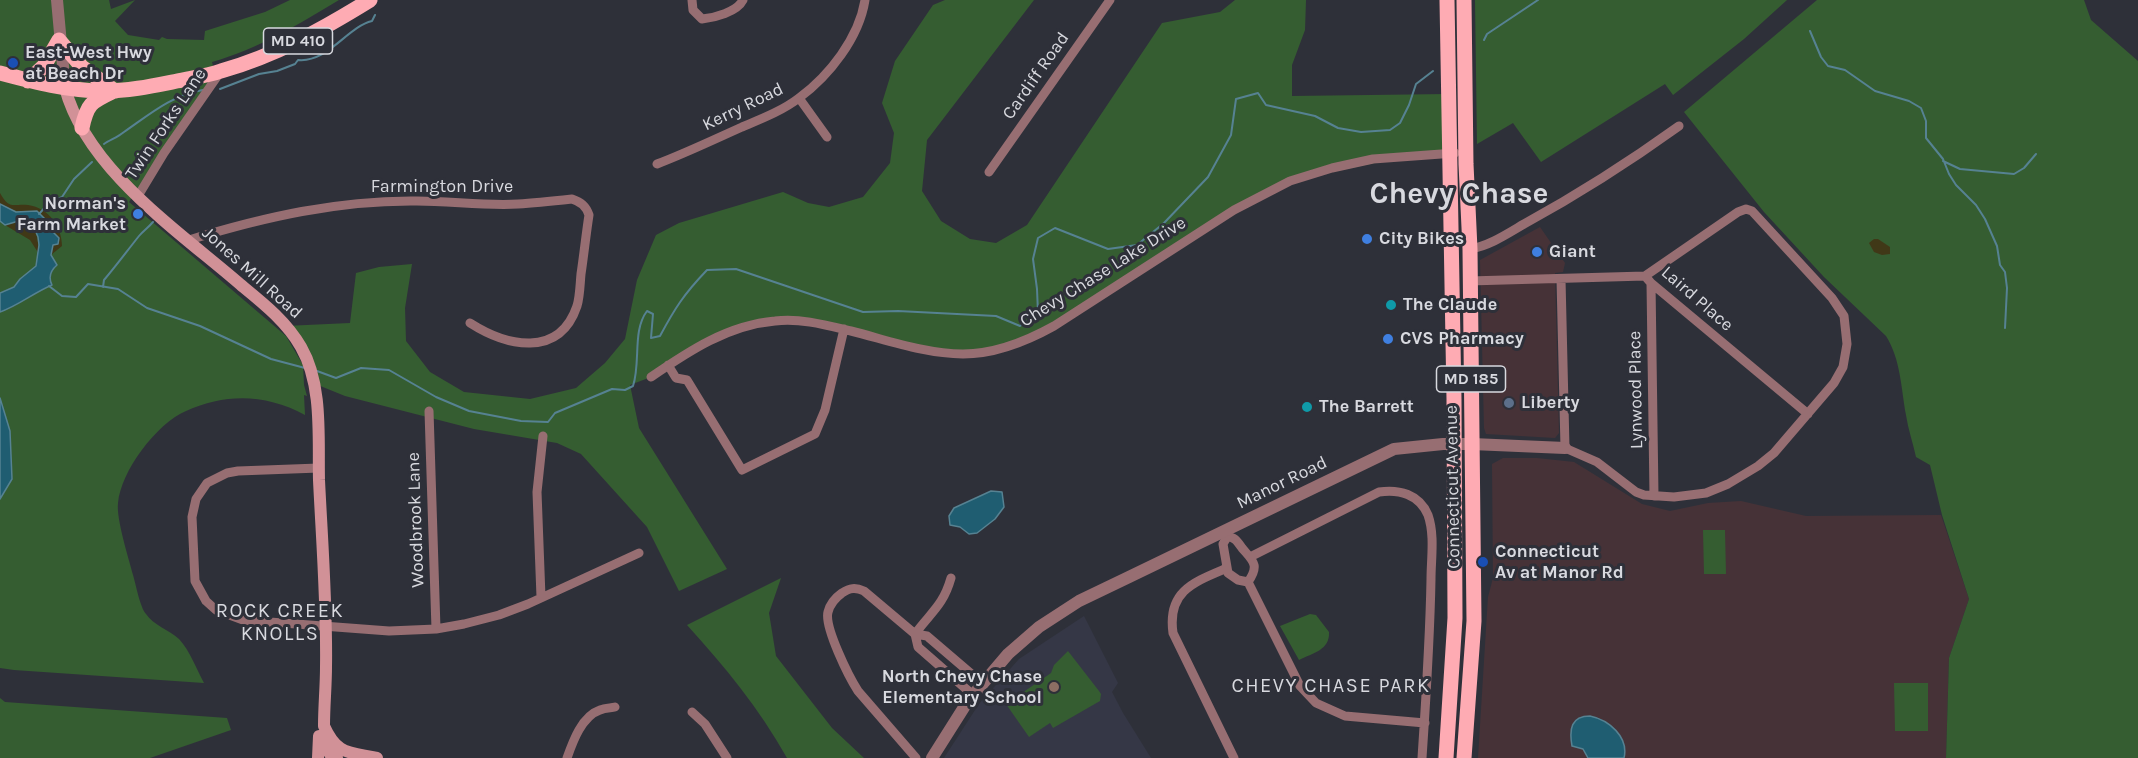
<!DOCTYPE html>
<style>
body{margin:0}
canvas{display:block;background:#2e3039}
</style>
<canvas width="2138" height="758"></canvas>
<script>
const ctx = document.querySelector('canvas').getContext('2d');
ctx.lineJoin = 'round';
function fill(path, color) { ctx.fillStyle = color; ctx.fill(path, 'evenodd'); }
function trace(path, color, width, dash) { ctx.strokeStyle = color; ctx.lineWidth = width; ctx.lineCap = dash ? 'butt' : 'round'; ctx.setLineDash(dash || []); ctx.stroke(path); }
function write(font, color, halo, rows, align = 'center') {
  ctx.font = font + ' Karla,sans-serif'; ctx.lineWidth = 6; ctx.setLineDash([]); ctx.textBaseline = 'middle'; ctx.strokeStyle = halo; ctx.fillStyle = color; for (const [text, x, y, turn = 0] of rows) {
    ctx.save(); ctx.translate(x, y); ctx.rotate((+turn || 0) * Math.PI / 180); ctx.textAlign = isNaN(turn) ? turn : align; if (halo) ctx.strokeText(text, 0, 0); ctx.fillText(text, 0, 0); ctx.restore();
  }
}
fill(new Path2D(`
 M1540 227 1565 263 1563 272 1555 273 1559 433 1555 438 1486 434 1484 428 1480 260Z
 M1503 458H1537L1574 462 1642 504 1670 511 1708 503 1741 501 1806 516 1941 515 1969 599 1949 658 1946 758H1478L1488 597 1493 578 1492 464Z`), '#463237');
fill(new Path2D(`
 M1084 616 1118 683 1112 692 1123 713 1151 758H944L979 704 1019 659Z`), '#353746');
fill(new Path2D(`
 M0 0H109L111 9 135 0 115 21 128 35 159 40 162 37 167 39 204 40 205 31 265 12 290 0H339C299 24 258 49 212 62L215 74 129 202 286 336 303 365 304 385 307 396 304 395 305 415C266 394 226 393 186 411 156 424 121 471 118 503 116 519 129 559 133 575 136 585 140 607 146 614 153 625 169 630 179 639 190 651 196 668 204 683L14 670 0 668Z
 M945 0H1034L927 140 922 191 941 221 970 239 996 243 1027 225 1162 23 1220 12 1235 0H1306L1305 30 1292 65V96L1449 94 1448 153 1413 155 1290 181 1030 338 963 354 800 321 734 330 651 377 630 385 639 428 727 569 679 591 647 527 581 454 557 443 474 429 345 396 313 383 285 326 350 323 356 273 379 267 412 264 405 308 406 341 430 372 464 392 530 399 576 388 605 363 625 339 637 280 656 235 679 223 783 192 808 203 829 207 863 197 890 163 894 133 882 103 895 61 933 5Z
 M1475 0H1787L1744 39 1673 95 1665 84 1541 162 1513 123 1477 144Z
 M1817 0H2084L2091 20 2138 61V758H1946L1949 658 1969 599 1942 515 1930 465 1916 457C1913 443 1908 429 1906 415 1901 388 1901 360 1886 336L1824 277 1764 212 1684 112Z
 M1703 530H1725L1726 574H1704Z
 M781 578 769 613 776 656 832 728 864 758H787C759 708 725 667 687 625Z
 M1310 614 1316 615 1329 632C1330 650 1313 653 1299 660L1280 626Z
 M1068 651 1099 691 1101 694 1100 701 1053 728 1050 723 1029 737 1006 704 1051 673 1054 665Z
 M1894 683H1928V731H1895Z
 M0 698 5 702 227 718 231 730 150 758H0Z`), '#355d31');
fill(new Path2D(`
 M0 193C10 211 14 203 28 205 49 208 62 227 62 246L51 255 53 244 52 226 37 211C24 213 12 212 0 204Z
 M22 220C38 226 38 239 39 254L30 240 5 225Z
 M1874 239H1878L1890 247V254L1882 255 1874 252 1869 243Z`), '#403817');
const water = new Path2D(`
 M0 204 16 212 37 211 52 226 53 232 59 238 58 244 53 245 51 255 57 265C50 271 48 277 52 285 33 293 18 306 0 312V293L14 287 20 279 36 266 39 245 38 237 33 225 22 220 5 225 0 221Z
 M0 398 10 431 12 479 0 499Z
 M991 491 1002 492 1004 507 995 519 977 533 969 534 960 527 950 525 949 516 954 508Z
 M1590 716C1609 720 1629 737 1624 758H1588L1583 749 1572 746C1569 729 1571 716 1590 716Z`);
fill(water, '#1f5d71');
trace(water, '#568292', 1.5);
trace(new Path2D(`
 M1810 31 1821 57 1828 66 1845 70 1875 91 1909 101 1921 108 1926 121V138L1943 159 1949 174 1956 185 1976 205 1985 219 1997 246 2000 265 2005 272 2007 288 2005 328
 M1484 40 1487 34 1538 0
 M220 89 259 74 277 71 295 64 298 60C328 63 347 27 372 21L375 15
 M104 144C110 140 118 137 124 132 150 114 172 95 203 90
 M1943 161 1960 169 2014 174 2024 168 2036 154
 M39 214 48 204 62 197 74 179 92 162
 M49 286 62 296 76 297 88 284 118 289 147 308 200 326 271 359 305 368
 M103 287 104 280C116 266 127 251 139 236 143 231 148 228 153 222
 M317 371 336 378 361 368 389 370 436 397 469 411 521 421 548 422 555 413 612 389 625 390 633 386C641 362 632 331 647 311L653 314 651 338 660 336C675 308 684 294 707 270L736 269 863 312 898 311 996 316 1020 326 1038 313 1037 289 1033 259 1038 238 1055 228 1108 249 1137 245 1164 223 1208 177 1231 135 1236 99 1258 93 1266 105 1315 116 1338 128 1361 132 1390 130 1400 123 1409 105 1416 84 1433 71`), '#568292', 2);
trace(new Path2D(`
 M692 0 693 10 702 19C714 18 737 12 743 0
 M799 98 827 137
 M657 164C686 153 713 140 742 127 761 119 782 111 799 98 829 76 859 38 865 0
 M989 172 1110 0
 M138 196 164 153 221 71
 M189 240C264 217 339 200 417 201 451 201 485 206 518 204 536 203 554 201 572 199 581 202 586 206 589 215 586 234 584 254 581 274 580 284 580 296 577 306 559 359 506 346 470 323
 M1470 249C1489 246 1507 234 1524 224 1577 195 1629 162 1679 126
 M1561 279 1565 448 1597 462 1636 492 1644 495 1674 497 1706 493 1728 484 1758 466 1774 453 1834 383 1843 367 1847 344 1844 316 1832 298 1752 211 1746 209 1738 212 1645 276
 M1469 281 1645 276 1651 283 1808 414
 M1651 283 1654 496
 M668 365 676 378 687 380 742 470 815 434 825 410 844 329
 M651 377C689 351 728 325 775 321 801 318 826 325 851 331 887 340 926 354 963 354 995 354 1027 341 1054 326L1234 210 1290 181 1332 168 1373 159 1455 153
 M429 411 436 629
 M319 468 238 471 227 473 207 483 196 499 192 517 195 581 206 601 216 610 243 620 389 631 436 629 464 624 499 615 528 604 639 553
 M1225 531 1227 537 1223 544 1228 573 1238 580 1248 582
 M1227 537C1235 537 1237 541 1242 548 1253 561 1260 565 1248 582
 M1252 556 1379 492C1399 489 1419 494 1428 515 1435 535 1431 559 1431 579 1430 639 1426 698 1422 758
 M1227 568C1194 582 1167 591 1173 633L1234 758
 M1248 582 1300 686 1316 703 1345 716 1425 723
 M541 597 537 492 543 436
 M915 634 918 647 973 695
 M915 634C931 612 943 606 951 578
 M692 712 705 724 727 758
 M567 758C573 741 582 716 600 710 605 708 611 708 615 707
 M916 758 858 691C849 677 824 627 828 612 830 604 835 598 842 593 850 588 855 587 864 591L915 634 927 636 982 683`), '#976e72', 9);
trace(new Path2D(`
 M57 0 65 88
 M932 758 968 701 1008 654 1039 627 1079 601 1129 577 1394 449 1443 444H1472L1565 448`), '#976e72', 12);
trace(new Path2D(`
 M65 88C87 170 180 232 241 285 263 303 287 322 301 347 323 385 318 438 319 480 322 542 327 605 326 667 326 686 324 706 324 726 337 755 348 752 377 758
 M322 738 330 754 337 758
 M318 758 319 736`), '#d19197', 12);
trace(new Path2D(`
 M1464 0 1466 164 1470 249 1474 621 1464 758
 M0 73C34 82 68 91 104 91 129 91 152 86 177 81 191 78 207 76 221 71 275 56 323 29 370 0
 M28 81 44 66 59 40 82 67 115 91
 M82 128C87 104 91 102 112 92
 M1446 758 1455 618 1454 399 1447 0`), '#feabb3', 15);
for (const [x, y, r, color] of [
 [13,63,6,"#1a4fb4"],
 [138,214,6,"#3f7fe0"],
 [1367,239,6,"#3f7fe0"],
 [1537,252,6,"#3f7fe0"],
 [1391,305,6,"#0f9aa8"],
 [1388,339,6,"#3f7fe0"],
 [1509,403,6,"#5c6f8a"],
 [1307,407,6,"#0f9aa8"],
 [1483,562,6,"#1a4fb4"],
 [1054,687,6,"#8d6e63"]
]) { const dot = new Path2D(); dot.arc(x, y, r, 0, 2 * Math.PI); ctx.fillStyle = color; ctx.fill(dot); trace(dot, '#2e3039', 2); }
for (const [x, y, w] of [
 [298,41,69],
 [1471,379,69]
]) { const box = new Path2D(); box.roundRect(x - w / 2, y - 13, w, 26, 4.5); ctx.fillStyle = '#2e3039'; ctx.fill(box); trace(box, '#d8d9df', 1.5); }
write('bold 16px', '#d8d9df', null, [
 ["MD 410",298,41],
 ["MD 185",1471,379]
]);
write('bold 18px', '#d8d9df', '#2e3039', [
 ["East-West Hwy",25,53],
 ["at Beach Dr",25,74],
 ["Norman's",126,204,"right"],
 ["Farm Market",126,225,"right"],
 ["City Bikes",1379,239],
 ["Giant",1549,252],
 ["The Claude",1403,305],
 ["CVS Pharmacy",1400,339],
 ["Liberty",1521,403],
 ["The Barrett",1319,407],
 ["Connecticut",1495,552],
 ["Av at Manor Rd",1495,573],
 ["North Chevy Chase",1042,677,"right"],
 ["Elementary School",1042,698,"right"]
], 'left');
write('18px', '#d8d9df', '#2e3039', [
 ["Cardiff Road",1036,76,-55],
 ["Kerry Road",743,107,-26],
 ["Twin Forks Lane",166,124,-56],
 ["Farmington Drive",442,187],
 ["Chevy Chase Lake Drive",1103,272,-32],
 ["Jones Mill Road",252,273,42],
 ["Laird Place",1697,299,41],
 ["Lynwood Place",1636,390,-91],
 ["Manor Road",1282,483,-26],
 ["Connecticut Avenue",1453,487,-91],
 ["Woodbrook Lane",416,520,-92]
]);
ctx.letterSpacing = '1.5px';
write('20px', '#d8d9df', '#2e3039', [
 ["ROCK CREEK",280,611],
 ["KNOLLS",280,634],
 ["CHEVY CHASE PARK",1331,686]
]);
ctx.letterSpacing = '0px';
write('bold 30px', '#d8d9df', '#2e3039', [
 ["Chevy Chase",1459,194]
]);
</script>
